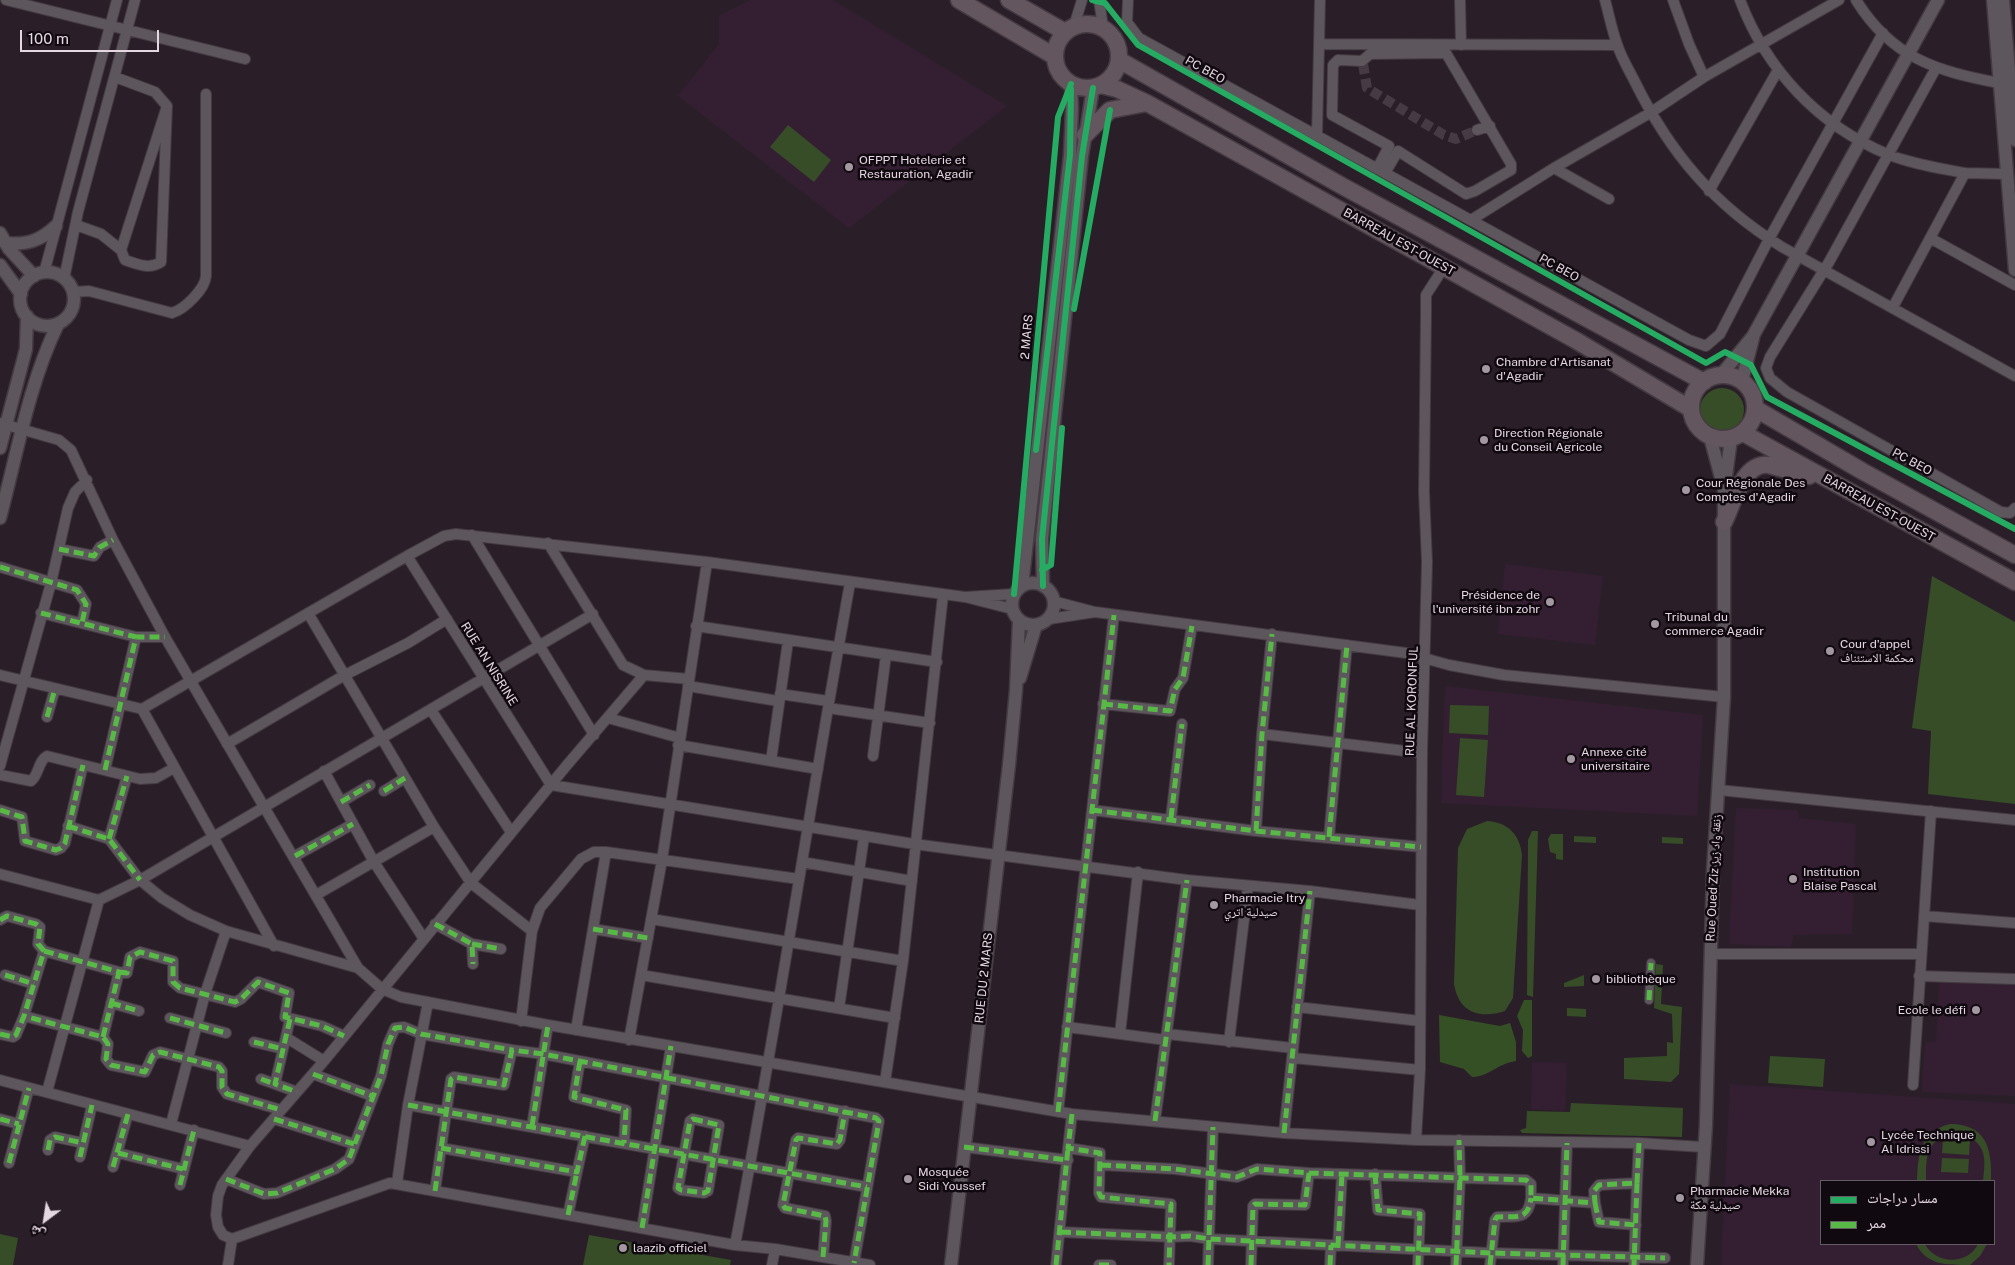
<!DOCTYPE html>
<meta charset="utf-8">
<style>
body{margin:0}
#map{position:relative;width:2015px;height:1265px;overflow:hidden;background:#2a1f28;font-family:"Public Sans","Noto Naskh Arabic",sans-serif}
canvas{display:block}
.legend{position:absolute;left:1820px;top:1180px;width:175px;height:65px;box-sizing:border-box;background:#110910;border:1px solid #655b64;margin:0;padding:6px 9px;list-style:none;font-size:15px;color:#e4d7e2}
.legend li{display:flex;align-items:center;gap:10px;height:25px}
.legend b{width:25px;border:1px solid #655b64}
.north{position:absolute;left:20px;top:1195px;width:50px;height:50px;-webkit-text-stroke:4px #110910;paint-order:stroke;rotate:211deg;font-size:14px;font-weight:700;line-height:20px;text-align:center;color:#e4d7e2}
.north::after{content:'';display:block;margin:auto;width:18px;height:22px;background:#e4d7e2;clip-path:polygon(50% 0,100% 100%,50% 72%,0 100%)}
.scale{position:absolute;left:20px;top:30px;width:139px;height:22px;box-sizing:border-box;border:2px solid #e4d7e2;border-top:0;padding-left:6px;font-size:15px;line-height:18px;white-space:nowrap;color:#e4d7e2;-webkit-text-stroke:4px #110910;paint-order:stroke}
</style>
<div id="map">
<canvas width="2015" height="1265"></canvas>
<ul class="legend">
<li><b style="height:6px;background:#26ab63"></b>مسار دراجات</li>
<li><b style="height:6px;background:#58b947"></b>ممر</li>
</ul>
<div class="north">ش</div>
<div class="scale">100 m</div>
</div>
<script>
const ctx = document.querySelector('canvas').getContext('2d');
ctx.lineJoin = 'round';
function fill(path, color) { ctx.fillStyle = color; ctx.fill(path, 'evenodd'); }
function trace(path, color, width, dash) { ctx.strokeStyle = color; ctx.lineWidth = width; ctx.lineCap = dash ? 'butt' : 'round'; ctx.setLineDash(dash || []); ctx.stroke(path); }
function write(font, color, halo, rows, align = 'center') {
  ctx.font = font + ' "Public Sans","Noto Naskh Arabic",sans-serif'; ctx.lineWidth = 5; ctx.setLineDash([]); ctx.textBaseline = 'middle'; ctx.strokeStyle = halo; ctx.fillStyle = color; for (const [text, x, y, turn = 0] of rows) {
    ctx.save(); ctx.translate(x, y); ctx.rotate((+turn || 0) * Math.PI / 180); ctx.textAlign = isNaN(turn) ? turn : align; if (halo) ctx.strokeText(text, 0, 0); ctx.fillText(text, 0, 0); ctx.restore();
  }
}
fill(new Path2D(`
 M750 0H833L1007 106 849 228 678 96 719 44V16Z
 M1505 564 1603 576 1595 645 1498 634Z
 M1445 686 1703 715 1697 816 1441 803Z
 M1736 808 1797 810 1799 818 1856 824 1852 934 1794 935 1791 947 1729 944Z
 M1940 979H2015V1096L1922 1092 1925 1042 1936 1041Z
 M1532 1062 1567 1063 1565 1111 1531 1109Z
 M1730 1084 2015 1104V1265H1721ZM1821 1181H1994V1244H1821Z`), '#341f32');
fill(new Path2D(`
 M788 125 831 160 814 182 770 147Z
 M1700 410a22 22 0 1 1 44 0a22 22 0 1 1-44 0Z
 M1932 576 2015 622V804L1928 794 1931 731 1912 728Z
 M1450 705 1489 706 1488 735 1449 733Z
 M1460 738 1488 740 1484 797 1456 795Z
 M1487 821C1507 822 1520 834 1522 855L1513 998 1505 1011C1479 1019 1459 1013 1454 984L1458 848 1467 829Z
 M1532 831H1538L1533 997 1527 995 1528 840Z
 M1551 834H1563V860L1556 859V854L1550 852 1548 839Z
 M1574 836 1596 837V843L1574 842Z
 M1662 837 1683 838V844L1662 843Z
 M1656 964 1663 965 1661 1004 1682 1007 1679 1074 1671 1082 1624 1079V1058L1667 1056V1042L1673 1043 1672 1014 1654 1008Z
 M1584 975V986L1564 987V983Z
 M1567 1008 1586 1009V1017L1567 1016Z
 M1770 1056 1825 1059 1823 1087 1768 1083Z
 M1571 1103 1683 1108 1682 1137 1522 1133 1520 1130 1526 1128 1527 1111 1570 1112Z
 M1950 1124C1988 1124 1992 1151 1991 1181H1983C1984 1171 1986 1160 1982 1150 1973 1130 1943 1127 1931 1147 1925 1157 1926 1170 1926 1181H1917C1918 1155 1920 1131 1950 1124Z
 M1943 1139 1970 1141 1969 1155 1942 1153Z
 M1942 1158 1969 1159 1968 1173 1941 1172Z
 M0 1234 18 1238 13 1265H0Z
 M589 1235 731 1260 730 1265H583Z
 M1916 1244H1925C1936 1265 1968 1265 1978 1244H1987L1980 1256 1970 1265C1945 1265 1927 1265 1916 1244Z`), '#364d28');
fill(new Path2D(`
 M1524 1000H1532V1056L1528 1058 1522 1051 1523 1030 1517 1016Z
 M1439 1015 1500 1026 1510 1023 1516 1042V1061C1496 1064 1491 1076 1472 1077L1464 1069 1440 1062Z`), '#365026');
trace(new Path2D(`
 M1363 64 1367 88 1444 135 1456 139 1477 130`), '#463b44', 10, [10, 5]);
const pedestrian = new Path2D(`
 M1649 1000 1651 963`);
const minor = new Path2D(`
 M6 0 245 59
 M1099 0 1103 27
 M1128 0 1127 22 1139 38 1689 340 1706 346 1720 334 1769 239 1883 33
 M1460 0 1461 45
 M1605 0C1609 15 1612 30 1617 44 1621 57 1629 70 1635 82 1670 153 1714 205 1782 247L2015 376
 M1673 0 1689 44 1704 77
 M1740 0C1766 69 1818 125 1887 154 1911 164 1940 168 1965 173
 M1856 0C1892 58 1936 71 1999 83
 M1074 26 1082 0
 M1319 44 1617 45
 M1936 68 1829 262 1770 357 1766 368 1770 378 1787 392 2001 512 2010 513 2015 508
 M115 77 155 92 167 106 161 262C149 270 137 264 125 260L121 250 167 106
 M1477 130 1490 126
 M1317 136 1320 0
 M1554 168 1609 199
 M1377 169 1389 146 1332 115 1333 65 1338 60 1362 61 1370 54 1446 53 1511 164V170L1475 191 1466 194 1398 151 1385 173
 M1709 191 1778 70
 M1471 220 1554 168 1650 113 1704 77 1839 0
 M76 225 101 234 121 250
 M1930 238 2015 285
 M44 273 117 0
 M64 279 78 212 135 0
 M73 292 89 291 172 313C185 309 205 289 206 276V94
 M1893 307 1965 173 2007 174
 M0 423 59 440 71 450 113 540 165 637 358 968 382 989 401 997 548 1025 1072 1114 1284 1133 1416 1140 1639 1143 1703 1147
 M472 535 594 735
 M548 543 623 665 644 675 689 679
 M59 549 94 556 100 547 113 540
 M407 556 551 785 914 844 1187 880 1310 891 1420 905
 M0 567 77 590 86 604 82 623
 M1012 609 965 597 1014 594
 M1095 612 1406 653 1449 665 1504 675 1724 697
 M41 613 136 637
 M308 613 434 827 471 883 532 931 521 1021
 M1049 619 1095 612 1053 601
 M696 626 937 662
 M0 675 142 709 407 556 444 536 456 534 707 562 965 597
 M688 686 778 701
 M780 694 828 701
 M1103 704 1170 711 1175 689 1183 678 1192 626
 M828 708 930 723
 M142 709 274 946
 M431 710 511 832
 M47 717 55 689
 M608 718 680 738
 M1262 734 1422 753
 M227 744 343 676 408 643 447 619
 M678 745 818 769
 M873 756 886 655
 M771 761 788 641
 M0 766 51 583 68 508 75 492 87 480
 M105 770 136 637H165
 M324 771 374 862 424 939
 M0 775 31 781C39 775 38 761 47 756L140 779 156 778 174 768
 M1719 790 2015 820
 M384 791 405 778
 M341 802 370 785
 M0 810 22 817 25 841 56 850 61 848 65 843 83 765
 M1092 810 1256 831 1421 847
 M1171 818 1182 724
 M68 826 109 839 140 880 162 898 190 915 226 931 358 968
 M1256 831 1262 734 1272 634
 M1329 837 1347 645
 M109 839 127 776
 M295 856 353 824
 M802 862 912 881
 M0 874 99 900 140 880 593 614
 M316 895 434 827
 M1924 916 2015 923
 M651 919 903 961
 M0 920 7 916 36 924 40 927 38 944 44 951 24 1016
 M435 924 472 944 473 964
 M593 929 648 938
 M532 931 540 908 581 859 594 852H606L799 879
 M472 944 501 949
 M44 951 119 972 103 1037
 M1710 954H1920
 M119 972 127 973 130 957 140 952 173 961V982L180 988 235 1002 241 999 258 982 289 993 285 1017 322 1026 344 1036
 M5 975 34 984
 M641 975 895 1018
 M1919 976 2015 979
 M111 1003 139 1011
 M1297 1007 1420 1021
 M839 1008 864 837
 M170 1018 226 1033
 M290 1019 275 1084 297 1092
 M1067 1027 1166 1040
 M576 1030 606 852
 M0 1034 13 1037 16 1035 24 1016 103 1037 108 1044 106 1059 111 1065 145 1072 153 1055 160 1052 219 1067 222 1071V1087L227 1094 281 1110
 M1120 1034 1138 872
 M1167 1034 1293 1048
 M287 1038 324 1061
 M629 1040 662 860 707 562
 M254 1042 283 1049
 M1229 1042 1248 886
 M1293 1058 1420 1070
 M580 1061 574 1097 626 1110 624 1143
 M313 1074 372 1096
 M261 1079 275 1084
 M0 1080 250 1146
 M885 1082 903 961 943 595
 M1913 1085 1931 811
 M47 1092 99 900
 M408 1105 867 1187
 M1058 1112 1114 615
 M1072 1114 1068 1148 1100 1153 1099 1193 1101 1197 1171 1204 1169 1265
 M0 1119 19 1124
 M274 1119 354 1144
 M693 1119 719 1125 708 1191 704 1193 681 1190 678 1188 690 1121Z
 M1155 1121 1187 880
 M171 1124 205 994 226 931
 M532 1126 548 1025
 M1284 1133 1310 891
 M1416 1140 1420 1070 1422 753 1427 562 1424 492 1426 313V295L1444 267
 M964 1147 1068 1160
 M441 1148 577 1172 585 1136
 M48 1150 50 1140 55 1137 83 1143
 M118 1153 183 1169
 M80 1157 92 1105
 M9 1163 29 1088
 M1101 1165 1175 1169 1237 1177 1257 1169 1309 1173 1526 1180 1531 1184V1198L1595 1203 1594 1191 1599 1185 1637 1183 1634 1265
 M113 1167 128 1114
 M1375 1174 1378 1210 1420 1214 1418 1265
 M226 1179 264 1194 277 1193 335 1169 349 1159 381 1076 388 1044 395 1028 404 1027 421 1034 512 1050
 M397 1183 408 1105 428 1002
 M1637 1183 1639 1143
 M180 1185 194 1130
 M435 1191 451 1079 454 1077 504 1085 512 1050 543 1054 876 1118 879 1121 854 1263
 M1595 1203 1599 1222 1636 1225
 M568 1215 577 1172
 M642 1228 671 1046
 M1061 1232 1171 1237 1190 1236 1210 1239 1491 1253 1665 1258
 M232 1239 223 1235 218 1227 216 1215 218 1196 222 1185 250 1146 324 1061 567 765 644 675
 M735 1245C777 1025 810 804 850 583
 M1338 1246 1342 1174
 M823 1257 826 1221 825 1216 785 1208 783 1205 796 1140 798 1138 837 1144 840 1140 845 1111
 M228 1265 232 1239 390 1183 735 1245 775 1249 870 1265
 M772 1265 775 1249
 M1056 1265 1068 1148
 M1099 1265H1111
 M1208 1265 1213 1127
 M1251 1265 1253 1206 1255 1204 1305 1205 1309 1173
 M1330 1265 1331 1245
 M1456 1265 1460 1178 1459 1140
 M1490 1265 1495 1220 1497 1217C1517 1216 1528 1221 1531 1198
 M1563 1265 1567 1143`);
const tertiary = new Path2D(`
 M1993 0 2015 270
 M2003 0 2015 140
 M0 233 9 249 34 276
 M5 243C27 245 40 241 56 226
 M0 265 21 294
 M20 299a27 27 0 1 1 54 0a27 27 0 1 1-54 0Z
 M1721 375 1753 336 1938 0
 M1742 381 1753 338
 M1710 437 1723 485
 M0 448 26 349 27 316
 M0 518C17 454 29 383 58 324
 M1012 604a21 21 0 1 1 42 0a21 21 0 1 1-42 0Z
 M1022 586 1070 155 1072 109 1071 84
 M1043 586 1042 539 1082 156 1093 88
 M1020 678 1036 625
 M951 1265 1009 765 1016 690 1019 620
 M1697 1265 1706 1125 1713 871 1724 697V491L1731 439`);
const primary = new Path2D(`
 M959 0 1054 56
 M1009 0 1065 32
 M1055 56a32 32 0 1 1 64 0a32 32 0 1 1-64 0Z
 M1119 60 1344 187 1704 382
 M1101 85 1117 89 1147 103 1577 341 1691 409
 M1085 135 1110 110 1147 103
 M1691 407a32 32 0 1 1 64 0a32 32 0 1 1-64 0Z
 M1756 409 1862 471 2015 555
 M1743 433 2015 582
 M1724 522C1734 503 1742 462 1769 465L1809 476`);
trace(pedestrian, '#443a42', 10);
trace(minor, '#443a42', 12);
trace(tertiary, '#443a42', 15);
trace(primary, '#443a42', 19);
trace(pedestrian, '#5d565c', 8);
trace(minor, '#5d565c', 10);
trace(tertiary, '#5d565c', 12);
trace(primary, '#64565e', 16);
trace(new Path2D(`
 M59 549 94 556 100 547 113 540
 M0 567 77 590 86 604 82 623
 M41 613 136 637
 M1103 704 1170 711 1175 689 1183 678 1192 626
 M47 717 55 689
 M105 770 136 637H165
 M384 791 405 778
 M341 802 370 785
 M0 810 22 817 25 841 56 850 61 848 65 843 83 765
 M1092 810 1256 831 1421 847
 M1171 818 1182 724
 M68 826 109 839 140 880
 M1256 831 1262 734 1272 634
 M1329 837 1347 645
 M109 839 127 776
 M295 856 353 824
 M0 920 7 916 36 924 40 927 38 944 44 951 24 1016
 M435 924 472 944 473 964
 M593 929 648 938
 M472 944 501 949
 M44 951 119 972 103 1037
 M119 972 127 973 130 957 140 952 173 961V982L180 988 235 1002 241 999 258 982 289 993 285 1017 322 1026 344 1036
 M5 975 34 984
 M1649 1000 1651 963
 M111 1003 139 1011
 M170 1018 226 1033
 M290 1019 275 1084 297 1092
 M0 1034 13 1037 16 1035 24 1016 103 1037 108 1044 106 1059 111 1065 145 1072 153 1055 160 1052 219 1067 222 1071V1087L227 1094 281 1110
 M254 1042 283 1049
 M580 1061 574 1097 626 1110 624 1143
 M313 1074 372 1096
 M261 1079 275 1084
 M408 1105 867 1187
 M1058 1112 1114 615
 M1072 1114 1068 1148 1100 1153 1099 1193 1101 1197 1171 1204 1169 1265
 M0 1119 19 1124
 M274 1119 354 1144
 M693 1119 719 1125 708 1191 704 1193 681 1190 678 1188 690 1121Z
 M1155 1121 1187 880
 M532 1126 548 1025
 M1284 1133 1310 891
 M964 1147 1068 1160
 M441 1148 577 1172 585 1136
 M48 1150 50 1140 55 1137 83 1143
 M118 1153 183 1169
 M80 1157 92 1105
 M9 1163 29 1088
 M1101 1165 1175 1169 1237 1177 1257 1169 1309 1173 1526 1180 1531 1184V1198L1595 1203 1594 1191 1599 1185 1637 1183 1634 1265
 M113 1167 128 1114
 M1375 1174 1378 1210 1420 1214 1418 1265
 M226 1179 264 1194 277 1193 335 1169 349 1159 381 1076 388 1044 395 1028 404 1027 421 1034 512 1050
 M1637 1183 1639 1143
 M180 1185 194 1130
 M435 1191 451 1079 454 1077 504 1085 512 1050 543 1054 876 1118 879 1121 854 1263
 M1595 1203 1599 1222 1636 1225
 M568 1215 577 1172
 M642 1228 671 1046
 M1061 1232 1171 1237 1190 1236 1210 1239 1491 1253 1665 1258
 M1338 1246 1342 1174
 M823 1257 826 1221 825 1216 785 1208 783 1205 796 1140 798 1138 837 1144 840 1140 845 1111
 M1056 1265 1068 1148
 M1099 1265H1111
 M1208 1265 1213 1127
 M1251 1265 1253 1206 1255 1204 1305 1205 1309 1173
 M1330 1265 1331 1245
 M1456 1265 1460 1178 1459 1140
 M1490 1265 1495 1220 1497 1217C1517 1216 1528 1221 1531 1198
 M1563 1265 1567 1143`), '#58b947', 5, [10, 5]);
trace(new Path2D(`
 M1092 0 1105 3 1138 45 1706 363 1725 352 1751 365 1767 397 2015 529
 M1074 309 1110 110
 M1036 450 1070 155 1071 89
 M1042 570 1051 565 1062 428
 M1043 586 1042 539 1082 156 1093 88
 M1014 594 1058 117 1071 84`), '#26ab63', 6);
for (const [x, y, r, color] of [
 [849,167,5,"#a397a1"],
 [1486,369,5,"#a397a1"],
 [1484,440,5,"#a397a1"],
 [1686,490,5,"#a397a1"],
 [1550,602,5,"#a397a1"],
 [1655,624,5,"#a397a1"],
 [1830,651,5,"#a397a1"],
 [1571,759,5,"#a397a1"],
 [1793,879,5,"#a397a1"],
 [1214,905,5,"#a397a1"],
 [1596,979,5,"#a397a1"],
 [1976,1010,5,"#a397a1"],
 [1871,1142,5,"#a397a1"],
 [908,1179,5,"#a397a1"],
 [1680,1198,5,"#a397a1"],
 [623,1248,5,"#a397a1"]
]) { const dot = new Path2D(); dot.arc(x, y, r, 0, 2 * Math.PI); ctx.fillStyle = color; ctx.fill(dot); trace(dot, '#110910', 2); }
write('12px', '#e4d7e2', '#110910', [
 ["PC BEO",1205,70,29],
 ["BARREAU EST-OUEST",1399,242,29],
 ["PC BEO",1559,268,29],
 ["2 MARS",1027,337,-85],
 ["PC BEO",1912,462,28],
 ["BARREAU EST-OUEST",1879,508,29],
 ["RUE AN NISRINE",489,664,58],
 ["RUE AL KORONFUL",1412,701,-88],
 ["Rue Oued Ziz زنقة واد زيز",1714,878,-87],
 ["RUE DU 2 MARS",984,978,-84]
]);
write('12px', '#e4d7e2', '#110910', [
 ["OFPPT Hotelerie et",859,160],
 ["Restauration, Agadir",859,174],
 ["Chambre d'Artisanat",1496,362],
 ["d'Agadir",1496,376],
 ["Direction Régionale",1494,433],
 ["du Conseil Agricole",1494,447],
 ["Cour Régionale Des",1696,483],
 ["Comptes d'Agadir",1696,497],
 ["Présidence de",1540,595,"right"],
 ["l'université ibn zohr",1540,609,"right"],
 ["Tribunal du",1665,617],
 ["commerce Agadir",1665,631],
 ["Cour d'appel",1840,644],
 ["محكمة الاستئناف",1840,658],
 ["Annexe cité",1581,752],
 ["universitaire",1581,766],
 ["Institution",1803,872],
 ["Blaise Pascal",1803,886],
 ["Pharmacie Itry",1224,898],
 ["صيدلية اتري",1224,912],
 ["bibliothèque",1606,979],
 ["Ecole le défi",1966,1010,"right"],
 ["Lycée Technique",1881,1135],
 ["Al Idrissi",1881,1149],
 ["Mosquée",918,1172],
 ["Sidi Youssef",918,1186],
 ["Pharmacie Mekka",1690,1191],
 ["صيدلية مكة",1690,1205],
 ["laazib officiel",633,1248]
], 'left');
</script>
